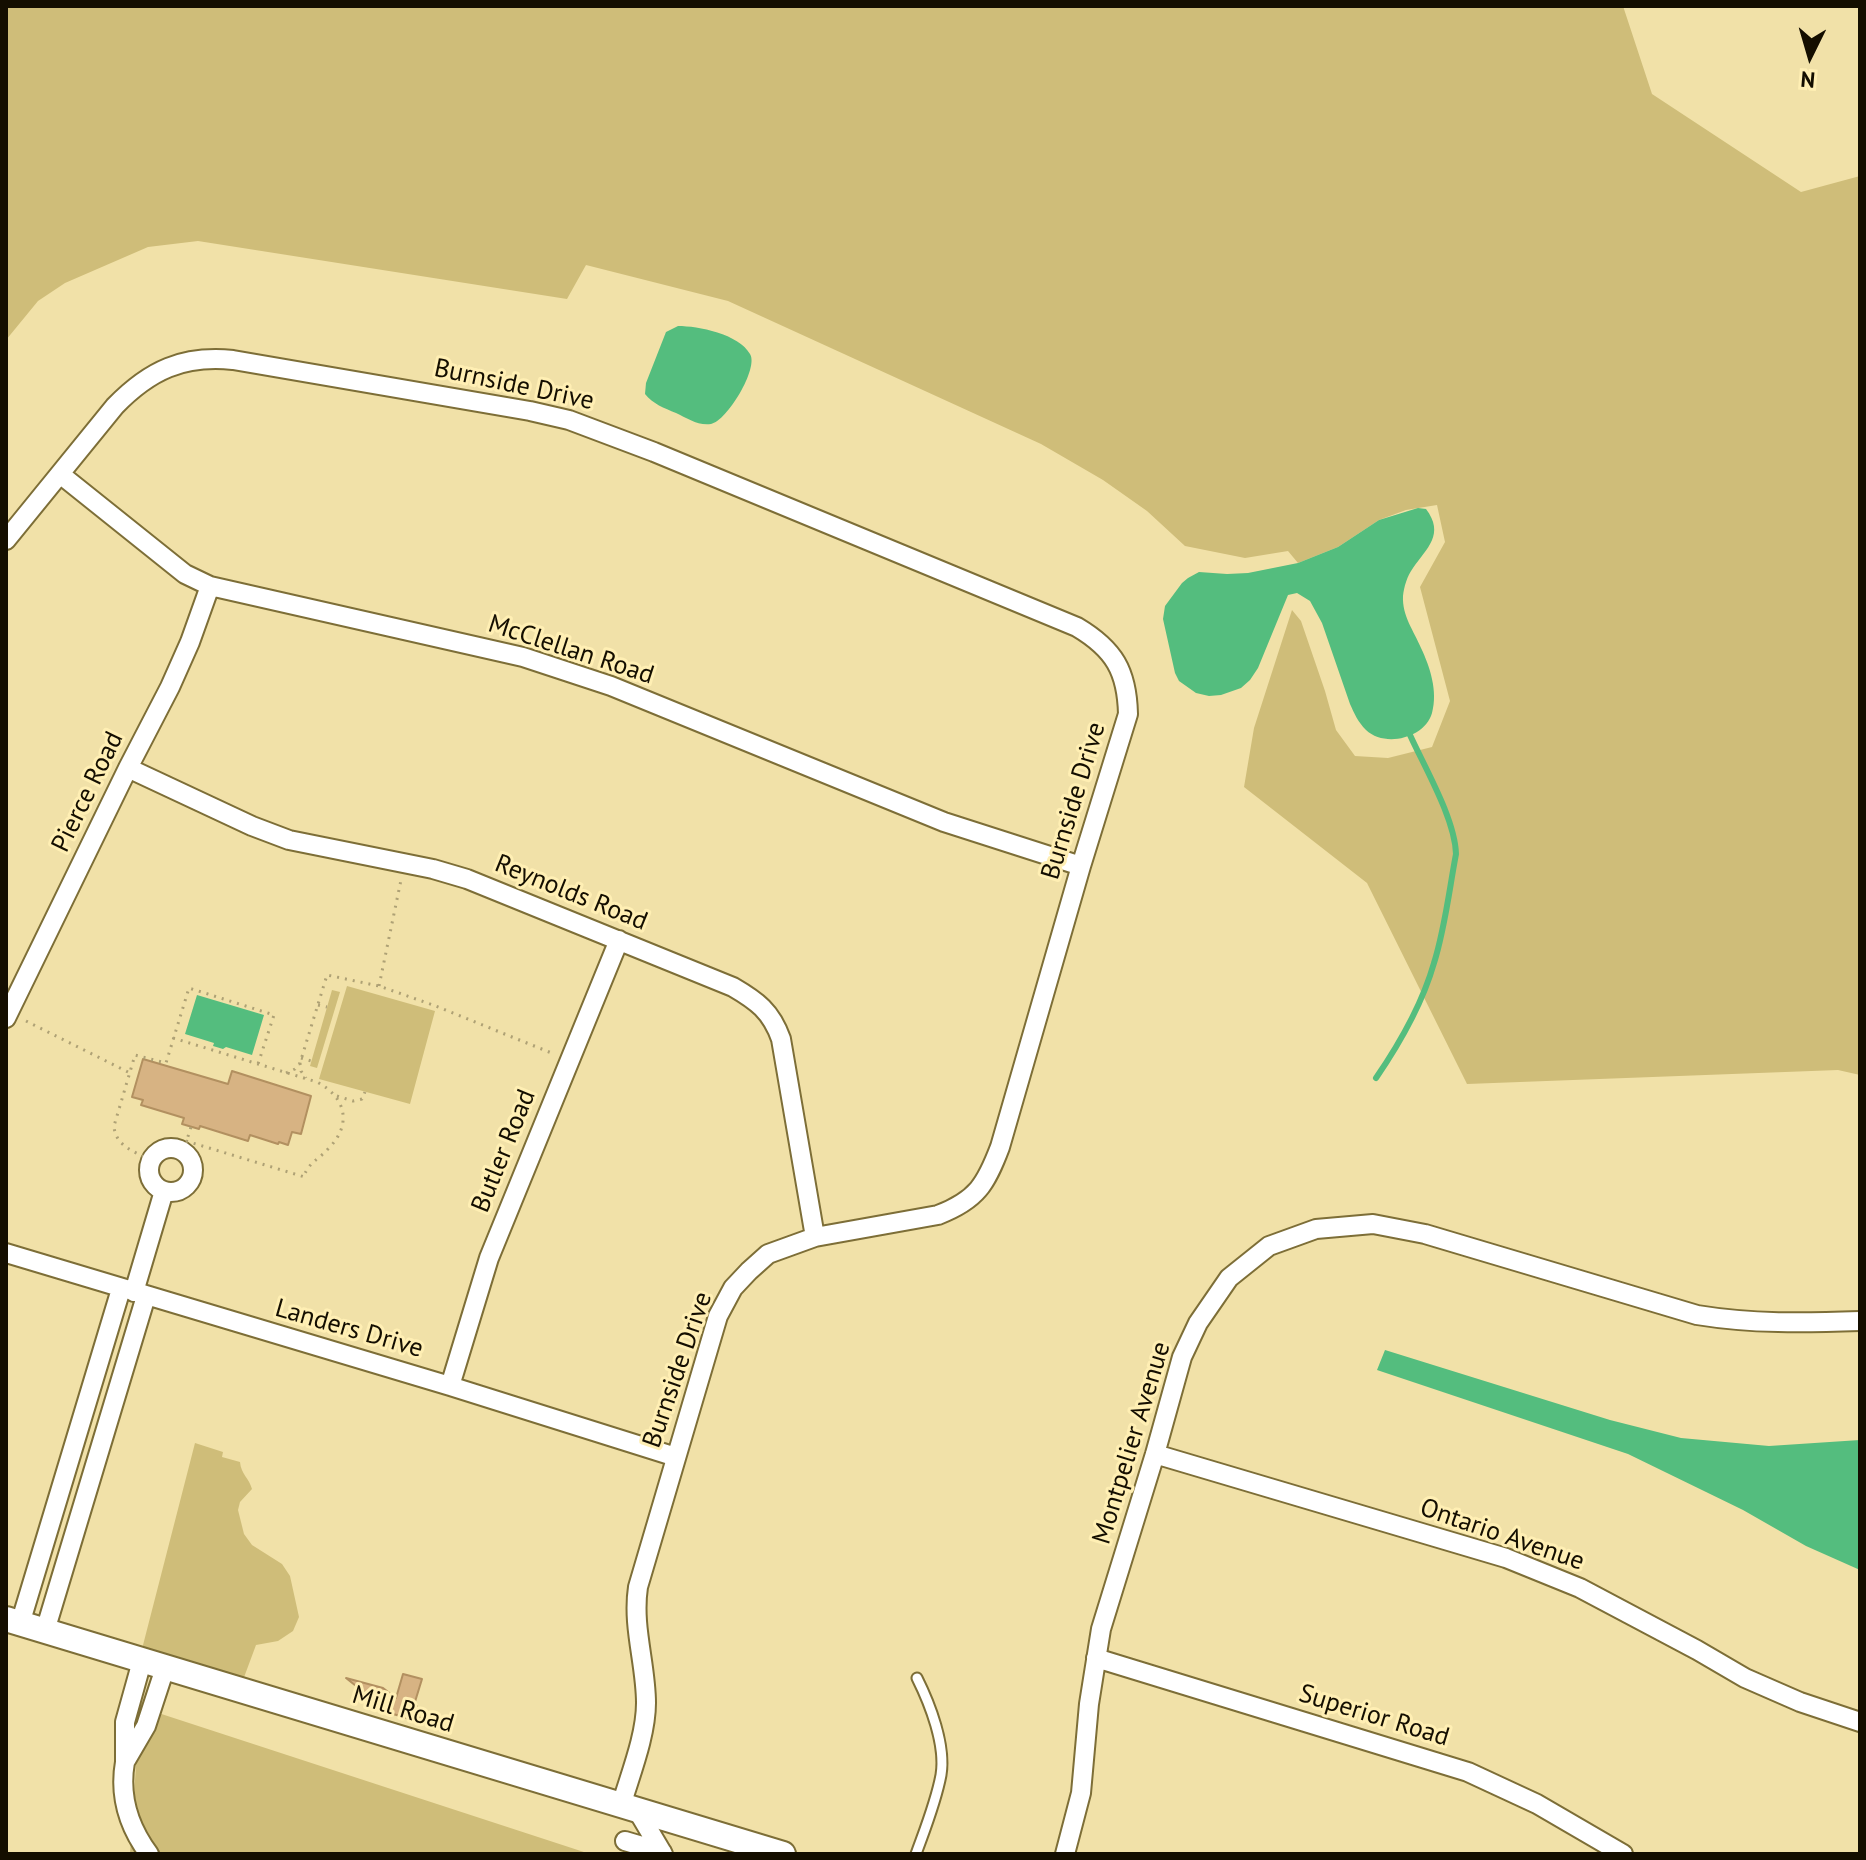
<!DOCTYPE html>
<style>
body{margin:0}
#map{position:relative;width:1866px;height:1860px;overflow:hidden;background:#f1e1a8;font-family:"PT Sans",sans-serif}
canvas{display:block}
.frame{position:absolute;inset:0;border:8px solid #140e00;pointer-events:none}
.north{position:absolute;left:1770px;top:16px;width:80px;height:80px;-webkit-text-stroke:6px #ffefb4;paint-order:stroke;rotate:185deg;font-size:22px;font-weight:700;line-height:32px;text-align:center;color:#140e00}
.north::after{content:'';display:block;margin:auto;width:28px;height:36px;background:#140e00;clip-path:polygon(50% 0,100% 100%,50% 72%,0 100%)}
</style>
<div id="map">
<canvas width="1866" height="1860"></canvas>
<div class="frame"></div>
<div class="north">N</div>
</div>
<script>
const ctx = document.querySelector('canvas').getContext('2d');
ctx.lineJoin = 'round';
function fill(path, color) { ctx.fillStyle = color; ctx.fill(path, 'evenodd'); }
function trace(path, color, width, dash) { ctx.strokeStyle = color; ctx.lineWidth = width; ctx.lineCap = dash ? 'butt' : 'round'; ctx.setLineDash(dash || []); ctx.stroke(path); }
function write(font, color, halo, rows, align = 'center') {
  ctx.font = font + ' "PT Sans",sans-serif'; ctx.lineWidth = 6; ctx.setLineDash([]); ctx.textBaseline = 'middle'; ctx.strokeStyle = halo; ctx.fillStyle = color; for (const [text, x, y, turn = 0] of rows) {
    ctx.save(); ctx.translate(x, y); ctx.rotate((+turn || 0) * Math.PI / 180); ctx.textAlign = isNaN(turn) ? turn : align; if (halo) ctx.strokeText(text, 0, 0); ctx.fillText(text, 0, 0); ctx.restore();
  }
}
fill(new Path2D(`
 M6 6H1623L1652 94 1801 192 1860 176V1075L1838 1070 1467 1084 1367 883 1244 787 1254 728 1292 610 1301 621 1325 691 1336 730 1355 756 1388 758 1432 747 1450 701 1420 587 1445 542 1437 505 1406 510 1379 520 1338 547 1298 563 1288 551 1245 558 1185 546 1147 511 1103 480 1041 444 728 301 586 265 567 299 198 241 148 247 65 283 38 301 6 340Z
 M347 986 435 1011 410 1104 319 1079Z
 M332 990 340 992 317 1068 310 1066Z
 M195 1443 223 1452 222 1457 240 1462C241 1474 249 1478 252 1489L240 1502 238 1510 244 1534 252 1545 282 1564 290 1576 299 1617 293 1631 278 1641 256 1645 243 1680 142 1649Z
 M140 1707 590 1854H130Z`), '#cfbd79');
fill(new Path2D(`
 M678 326C698 326 739 334 750 354 759 368 727 421 711 424 698 426 687 418 676 413 664 408 653 404 645 394L646 383 666 332Z
 M1418 508 1426 509C1445 534 1427 548 1413 568 1407 576 1404 587 1403 596 1402 616 1414 631 1421 648 1430 667 1438 691 1432 713 1425 738 1385 748 1366 730 1358 722 1354 713 1350 704L1322 623 1310 601 1297 593 1288 595 1258 668 1250 680 1241 688 1221 695 1209 696 1196 693 1179 681 1175 673 1163 619 1165 606 1182 583 1188 578 1199 572 1227 574 1248 573 1298 563 1338 547 1379 520Z
 M197 995 264 1015 252 1055 226 1047 223 1049 213 1046 214 1043 185 1034Z
 M1385 1350 1610 1420 1681 1438 1769 1446 1860 1440V1570L1806 1546 1743 1510 1628 1454 1377 1370Z`), '#54bd7e');
trace(new Path2D(`
 M1376 1078C1400 1043 1422 1005 1434 963 1445 928 1449 891 1456 854 1455 819 1425 768 1410 735`), '#54bd7e', 6);
const building = new Path2D(`
 M143 1059 228 1084 232 1071 311 1096 301 1134 292 1132 288 1145 279 1142 278 1144 250 1135 248 1141 200 1126 199 1129 182 1124 184 1118 141 1105 143 1100 132 1097Z
 M403 1674 422 1679 414 1705 417 1706 414 1713 429 1725 390 1713 346 1678 383 1688 396 1698Z`);
fill(building, '#d7b383');
trace(building, '#b29060', 2);
const service = new Path2D(`
 M916 1854C925 1829 936 1802 941 1775 946 1745 930 1704 917 1678`);
const minor = new Path2D(`
 M60 474 185 574 210 586 523 657 611 686 944 822 1081 866
 M6 540 115 406C150 370 183 355 233 360L530 411 569 420 654 452 1077 627C1114 649 1127 671 1128 714L1081 866 1000 1147C986 1184 977 1200 938 1215L815 1237 768 1254 749 1271 733 1288 718 1316 638 1587C632 1627 646 1664 646 1703 646 1736 630 1775 621 1806
 M128 768 252 826 289 840 433 869 467 879 733 987C757 1001 771 1011 781 1039L815 1237
 M6 1018 128 768 170 687 190 642 210 586
 M149 1170a22 22 0 1 1 44 0a22 22 0 1 1-44 0Z
 M6 1253 450 1386 676 1457
 M134 1292 164 1191
 M450 1386 489 1258 619 940
 M1155 1454 1506 1558 1580 1588 1697 1650 1745 1678 1800 1702 1860 1722
 M20 1624 121 1289
 M45 1631 146 1296
 M1096 1658 1468 1772 1537 1804 1623 1854
 M142 1661 125 1722V1762L146 1726 165 1668
 M125 1762C119 1796 129 1827 149 1854
 M637 1810 663 1854
 M625 1841 662 1852
 M1065 1854 1081 1793 1089 1704 1101 1629 1155 1454 1182 1357 1198 1323 1229 1278 1269 1246 1316 1229 1373 1224 1425 1234 1697 1315C1752 1324 1805 1323 1860 1321`);
const tertiary = new Path2D(`
 M6 1619 783 1854`);
trace(service, '#7d6e37', 13);
trace(minor, '#7d6e37', 22);
trace(tertiary, '#7d6e37', 28);
trace(new Path2D(`
 M379 986 401 880
 M318 1005 327 1007
 M26 1021 130 1073
 M173 1038 317 1082C347 1098 352 1125 328 1149 316 1162 312 1159 303 1177
 M301 1058 311 1061
 M300 1063 301 1071 306 1078
 M286 1073 295 1069 300 1063 327 975 379 986 433 1005 554 1054
 M337 1096 353 1101 362 1099 365 1092
 M186 1141 308 1178
 M183 1152 191 1127
 M151 1160C135 1152 115 1146 114 1126L135 1055 166 1063 189 988 274 1015 258 1064`), '#aea175', 3, [2, 6]);
trace(service, '#fff', 9);
trace(minor, '#fff', 18);
trace(tertiary, '#fff', 24);
write('26px', '#140e00', '#ffefb4', [
 ["Burnside Drive",514,385,12],
 ["McClellan Road",571,650,18],
 ["Pierce Road",88,792,-64],
 ["Burnside Drive",1074,801,-73],
 ["Reynolds Road",571,893,22],
 ["Butler Road",504,1151,-68],
 ["Landers Drive",349,1329,16],
 ["Burnside Drive",678,1370,-71],
 ["Montpelier Avenue",1132,1443,-73],
 ["Ontario Avenue",1502,1535,19],
 ["Mill Road",403,1710,17],
 ["Superior Road",1374,1716,17]
]);
</script>
